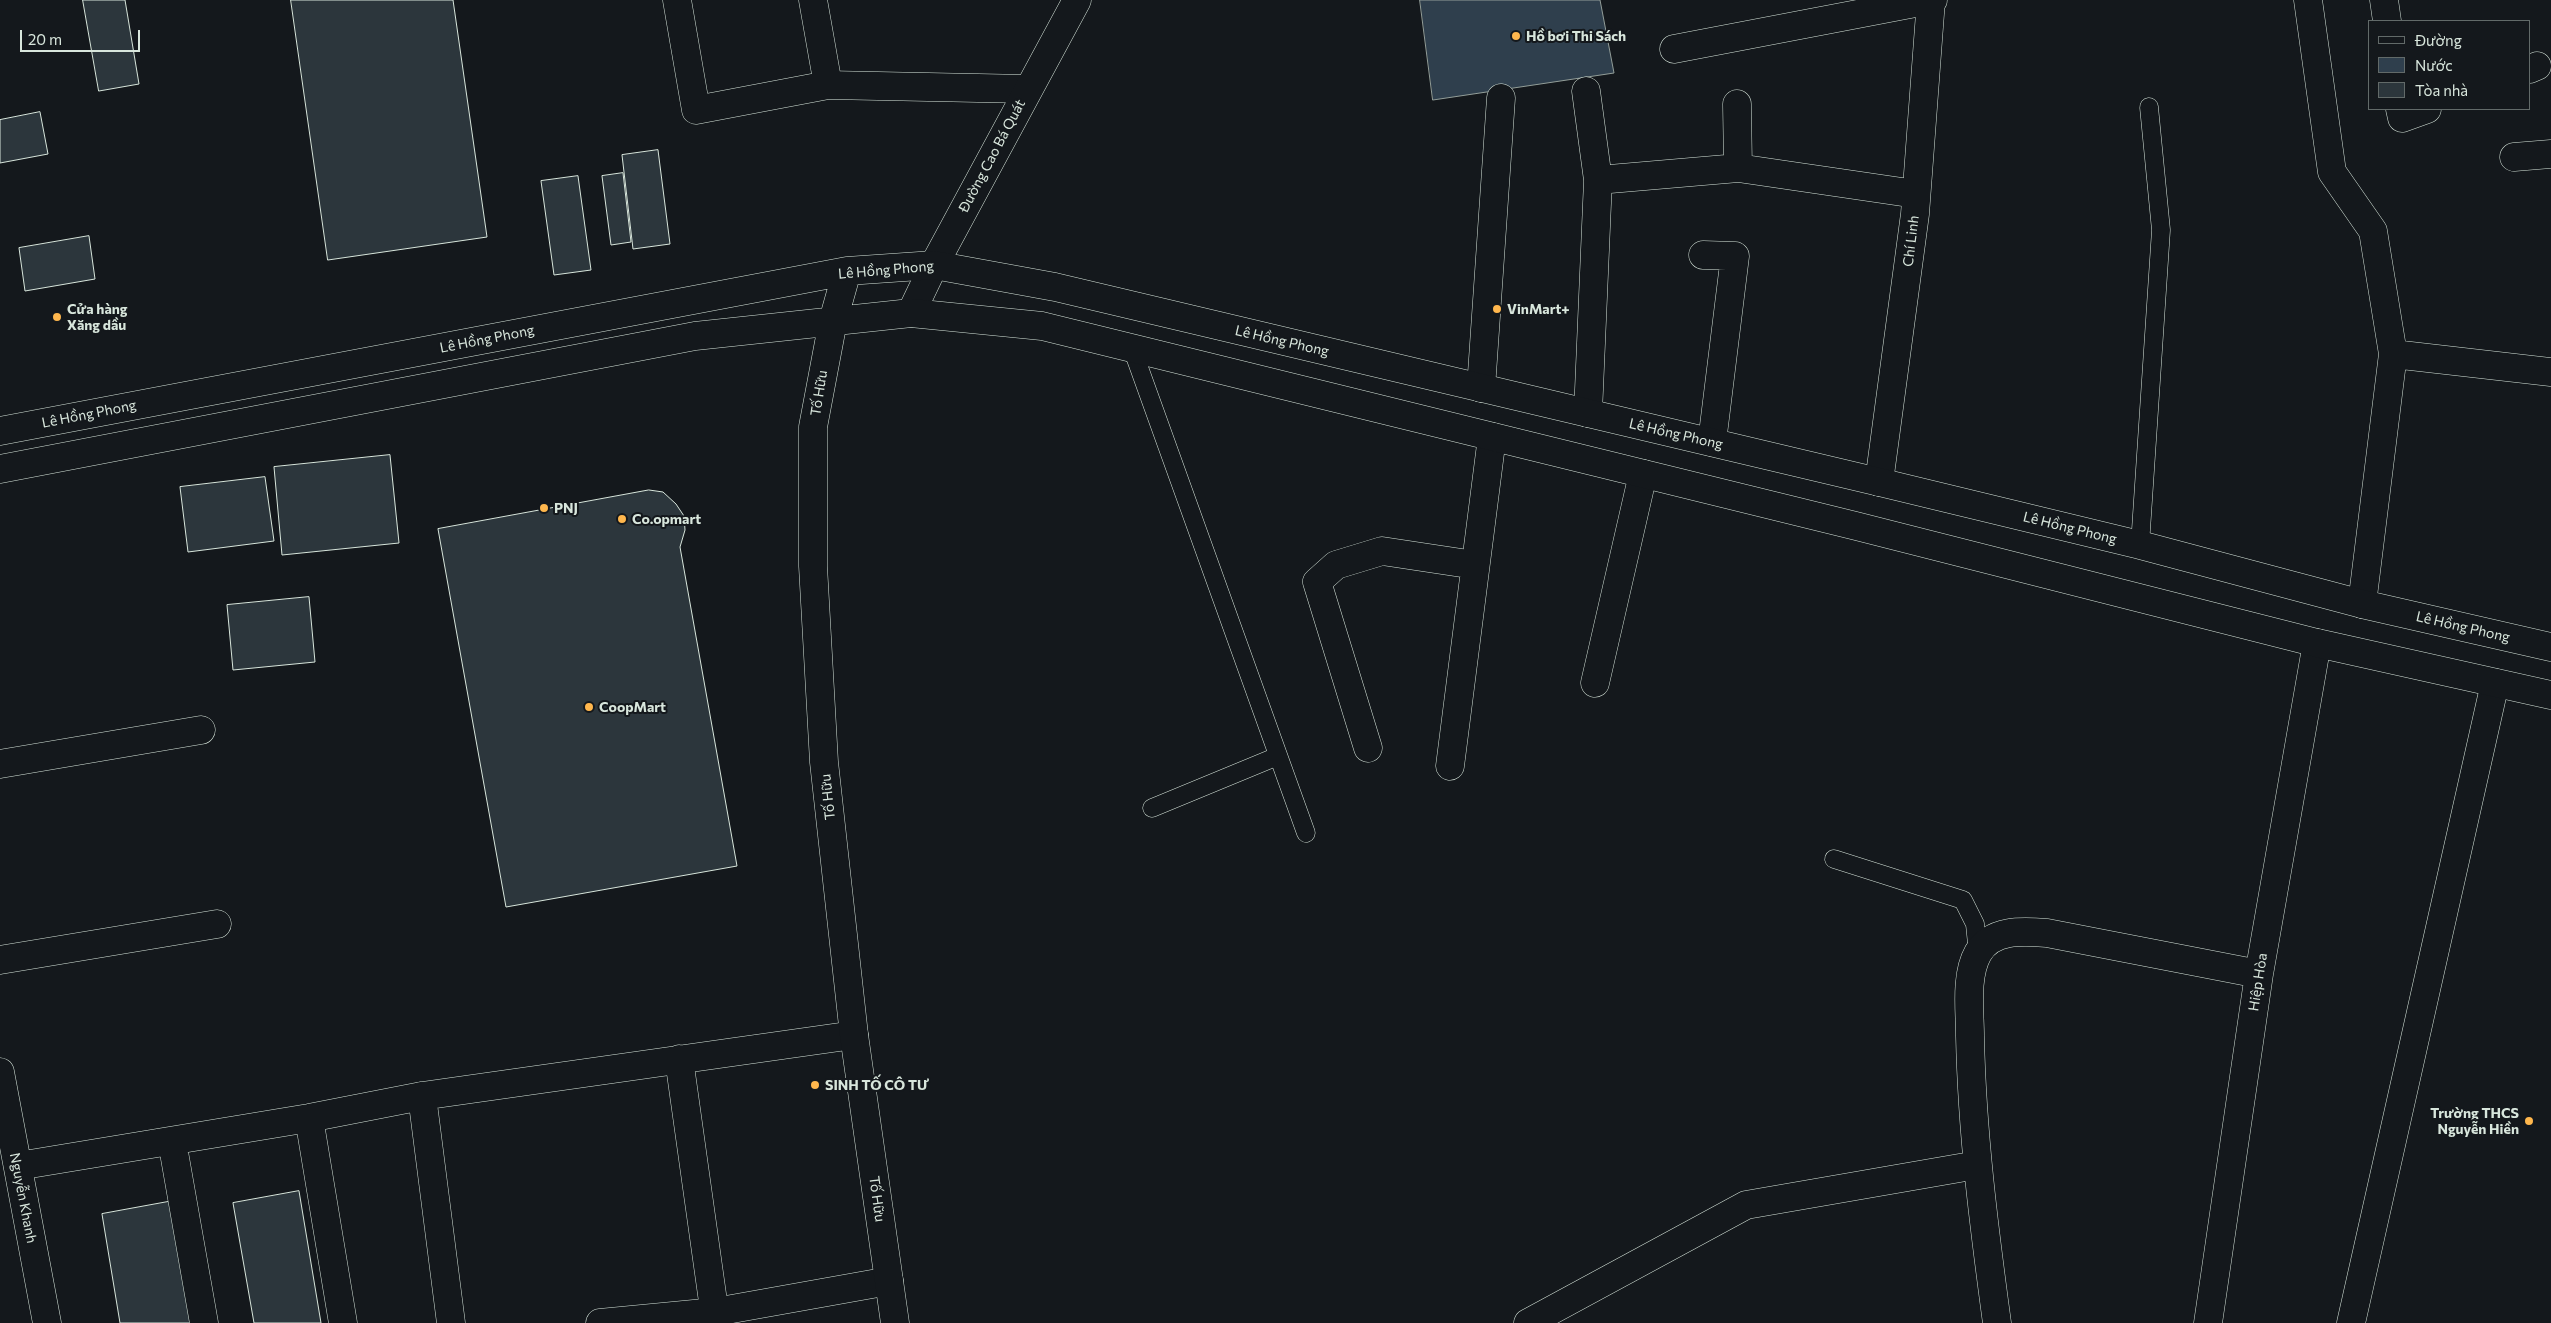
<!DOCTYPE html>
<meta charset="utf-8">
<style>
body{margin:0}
#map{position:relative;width:2551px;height:1323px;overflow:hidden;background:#14181c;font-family:Commissioner,sans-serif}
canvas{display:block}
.legend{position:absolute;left:2368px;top:20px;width:162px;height:90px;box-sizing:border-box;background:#14181c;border:1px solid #626a69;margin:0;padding:6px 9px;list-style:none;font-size:15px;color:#d8e6dc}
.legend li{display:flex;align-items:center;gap:10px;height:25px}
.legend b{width:25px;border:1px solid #626a69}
.scale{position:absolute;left:20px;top:30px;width:120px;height:22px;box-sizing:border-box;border:2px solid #d8e6dc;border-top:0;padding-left:6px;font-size:15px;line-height:18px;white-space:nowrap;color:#d8e6dc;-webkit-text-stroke:4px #14181c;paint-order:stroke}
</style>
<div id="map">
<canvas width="2551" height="1323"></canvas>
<ul class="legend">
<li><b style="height:6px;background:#14181c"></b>Đường</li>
<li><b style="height:14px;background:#2f3f4d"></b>Nước</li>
<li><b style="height:14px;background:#2c363c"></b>Tòa nhà</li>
</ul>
<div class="scale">20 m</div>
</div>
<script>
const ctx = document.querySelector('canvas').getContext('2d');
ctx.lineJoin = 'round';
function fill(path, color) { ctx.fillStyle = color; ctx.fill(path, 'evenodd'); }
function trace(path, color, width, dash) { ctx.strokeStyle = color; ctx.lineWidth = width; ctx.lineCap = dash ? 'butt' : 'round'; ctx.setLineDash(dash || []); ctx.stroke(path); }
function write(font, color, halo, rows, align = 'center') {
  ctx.font = font + ' Commissioner,sans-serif'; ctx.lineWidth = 4; ctx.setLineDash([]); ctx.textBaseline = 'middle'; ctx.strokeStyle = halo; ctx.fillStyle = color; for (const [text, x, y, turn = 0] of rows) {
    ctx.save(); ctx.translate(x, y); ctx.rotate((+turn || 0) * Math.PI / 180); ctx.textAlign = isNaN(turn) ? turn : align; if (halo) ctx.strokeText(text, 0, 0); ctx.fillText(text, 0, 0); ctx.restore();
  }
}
const water = new Path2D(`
 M1420 0H1600L1614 73 1433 100Z`);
fill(water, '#2f3f4d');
trace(water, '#939e99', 1);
const building = new Path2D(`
 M83 0H125L139 84 99 91Z
 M291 0H453L487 237 328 260Z
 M40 112 48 154 0 163V120Z
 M658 150 670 244 633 249 622 155Z
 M623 173 631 242 611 245 602 176Z
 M578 176 591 270 554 275 541 181Z
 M89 236 95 279 25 291 19 248Z
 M390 455 399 543 282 555 274 467Z
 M265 477 274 541 188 552 180 487Z
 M649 490 663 492 676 504 684 516 685 530 680 547 737 866 506 907 438 529Z
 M309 597 315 662 233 670 227 605Z
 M299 1191 321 1323H254L233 1203Z
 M173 1201 194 1323H120L102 1214Z`);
fill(building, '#2c363c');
trace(building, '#d8e6dc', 1);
const service = new Path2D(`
 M1132 348 1306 833
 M2140 545 2161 230 2149 107
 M1152 808 1278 756
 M1834 859 1963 900 1975 924 1978 954`);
const minor = new Path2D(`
 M677 0 696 110 828 85 1028 89
 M813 0 828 85
 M2308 0 2332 172 2373 231 2393 354 2362 604
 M2384 0 2387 21
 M1674 49 1931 0
 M2530 69 2537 66
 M1586 91 1598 180 1588 413
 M1737 104 1738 168
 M2400 109 2402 118 2427 109
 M2514 157 2551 154
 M1598 180 1738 168 1916 194
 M1703 255 1735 256 1712 442
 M2393 354 2551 372
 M1481 388 1501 98
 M1879 482 1915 214 1931 0H1933
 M1595 683 1643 474
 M1368 748 1317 582 1336 565 1382 551 1475 565
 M0 764 201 730
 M1450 766 1492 437
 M0 960 217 924
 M679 1059 716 1323
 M0 1072 47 1323
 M422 1096 451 1323
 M309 1118 343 1323
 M172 1141 204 1323
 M18 1166 309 1118 422 1096 854 1035
 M600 1323 715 1312 889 1281
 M1528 1323 1746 1205 1977 1165
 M1997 1323C1984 1227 1972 1133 1970 1036 1970 1011 1965 976 1978 953 1992 929 2022 931 2047 933L2259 974
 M2208 1323 2259 974 2317 643
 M2351 1323 2495 683`);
const tertiary = new Path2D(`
 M911 313 934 265 1077 0`);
const secondary = new Path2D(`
 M847 271 833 321 813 427V566L824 762 854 1035 895 1323
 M0 431 847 271 934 265 1055 287 1879 482 2140 545 2362 604 2551 647
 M0 469 695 336 911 313 1042 326 1856 526 2317 643 2551 695`);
trace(service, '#d8e6dc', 19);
trace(minor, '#d8e6dc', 29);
trace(tertiary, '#d8e6dc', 29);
trace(secondary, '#d8e6dc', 29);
trace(service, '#14181c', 18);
trace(minor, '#14181c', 28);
trace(tertiary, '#14181c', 28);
trace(secondary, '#14181c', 28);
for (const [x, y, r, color] of [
 [1516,36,5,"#ffb74d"],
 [1497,309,5,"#ffb74d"],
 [57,317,5,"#ffb74d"],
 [544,508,5,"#ffb74d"],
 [622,519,5,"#ffb74d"],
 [589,707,5,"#ffb74d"],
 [815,1085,5,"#ffb74d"],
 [2529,1121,5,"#ffb74d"]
]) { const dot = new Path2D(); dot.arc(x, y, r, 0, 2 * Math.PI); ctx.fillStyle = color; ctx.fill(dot); trace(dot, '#14181c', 2); }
write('bold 14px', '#d8e6dc', '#14181c', [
 ["Hồ bơi Thi Sách",1526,36],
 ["Cửa hàng",67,309],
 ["Xăng dầu",67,325],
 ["VinMart+",1507,309],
 ["PNJ",554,508],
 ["Co.opmart",632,519],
 ["CoopMart",599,707],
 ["SINH TỐ CÔ TƯ",825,1085],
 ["Trường THCS",2519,1113,"right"],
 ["Nguyễn Hiền",2519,1129,"right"]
], 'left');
write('14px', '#d8e6dc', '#14181c', [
 ["Đường Cao Bá Quát",992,156,-62],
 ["Chí Linh",1911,241,-83],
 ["Lê Hồng Phong",886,270,-5],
 ["Lê Hồng Phong",487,339,-11],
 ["Lê Hồng Phong",1282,341,13],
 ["Tố Hữu",819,393,-81],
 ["Lê Hồng Phong",89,414,-11],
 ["Lê Hồng Phong",1676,434,13],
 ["Lê Hồng Phong",2070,528,14],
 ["Lê Hồng Phong",2463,627,13],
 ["Tố Hữu",828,797,-96],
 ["Hiệp Hòa",2258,982,-81],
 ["Nguyễn Khanh",23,1198,79],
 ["Tố Hữu",877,1199,82]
]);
</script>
